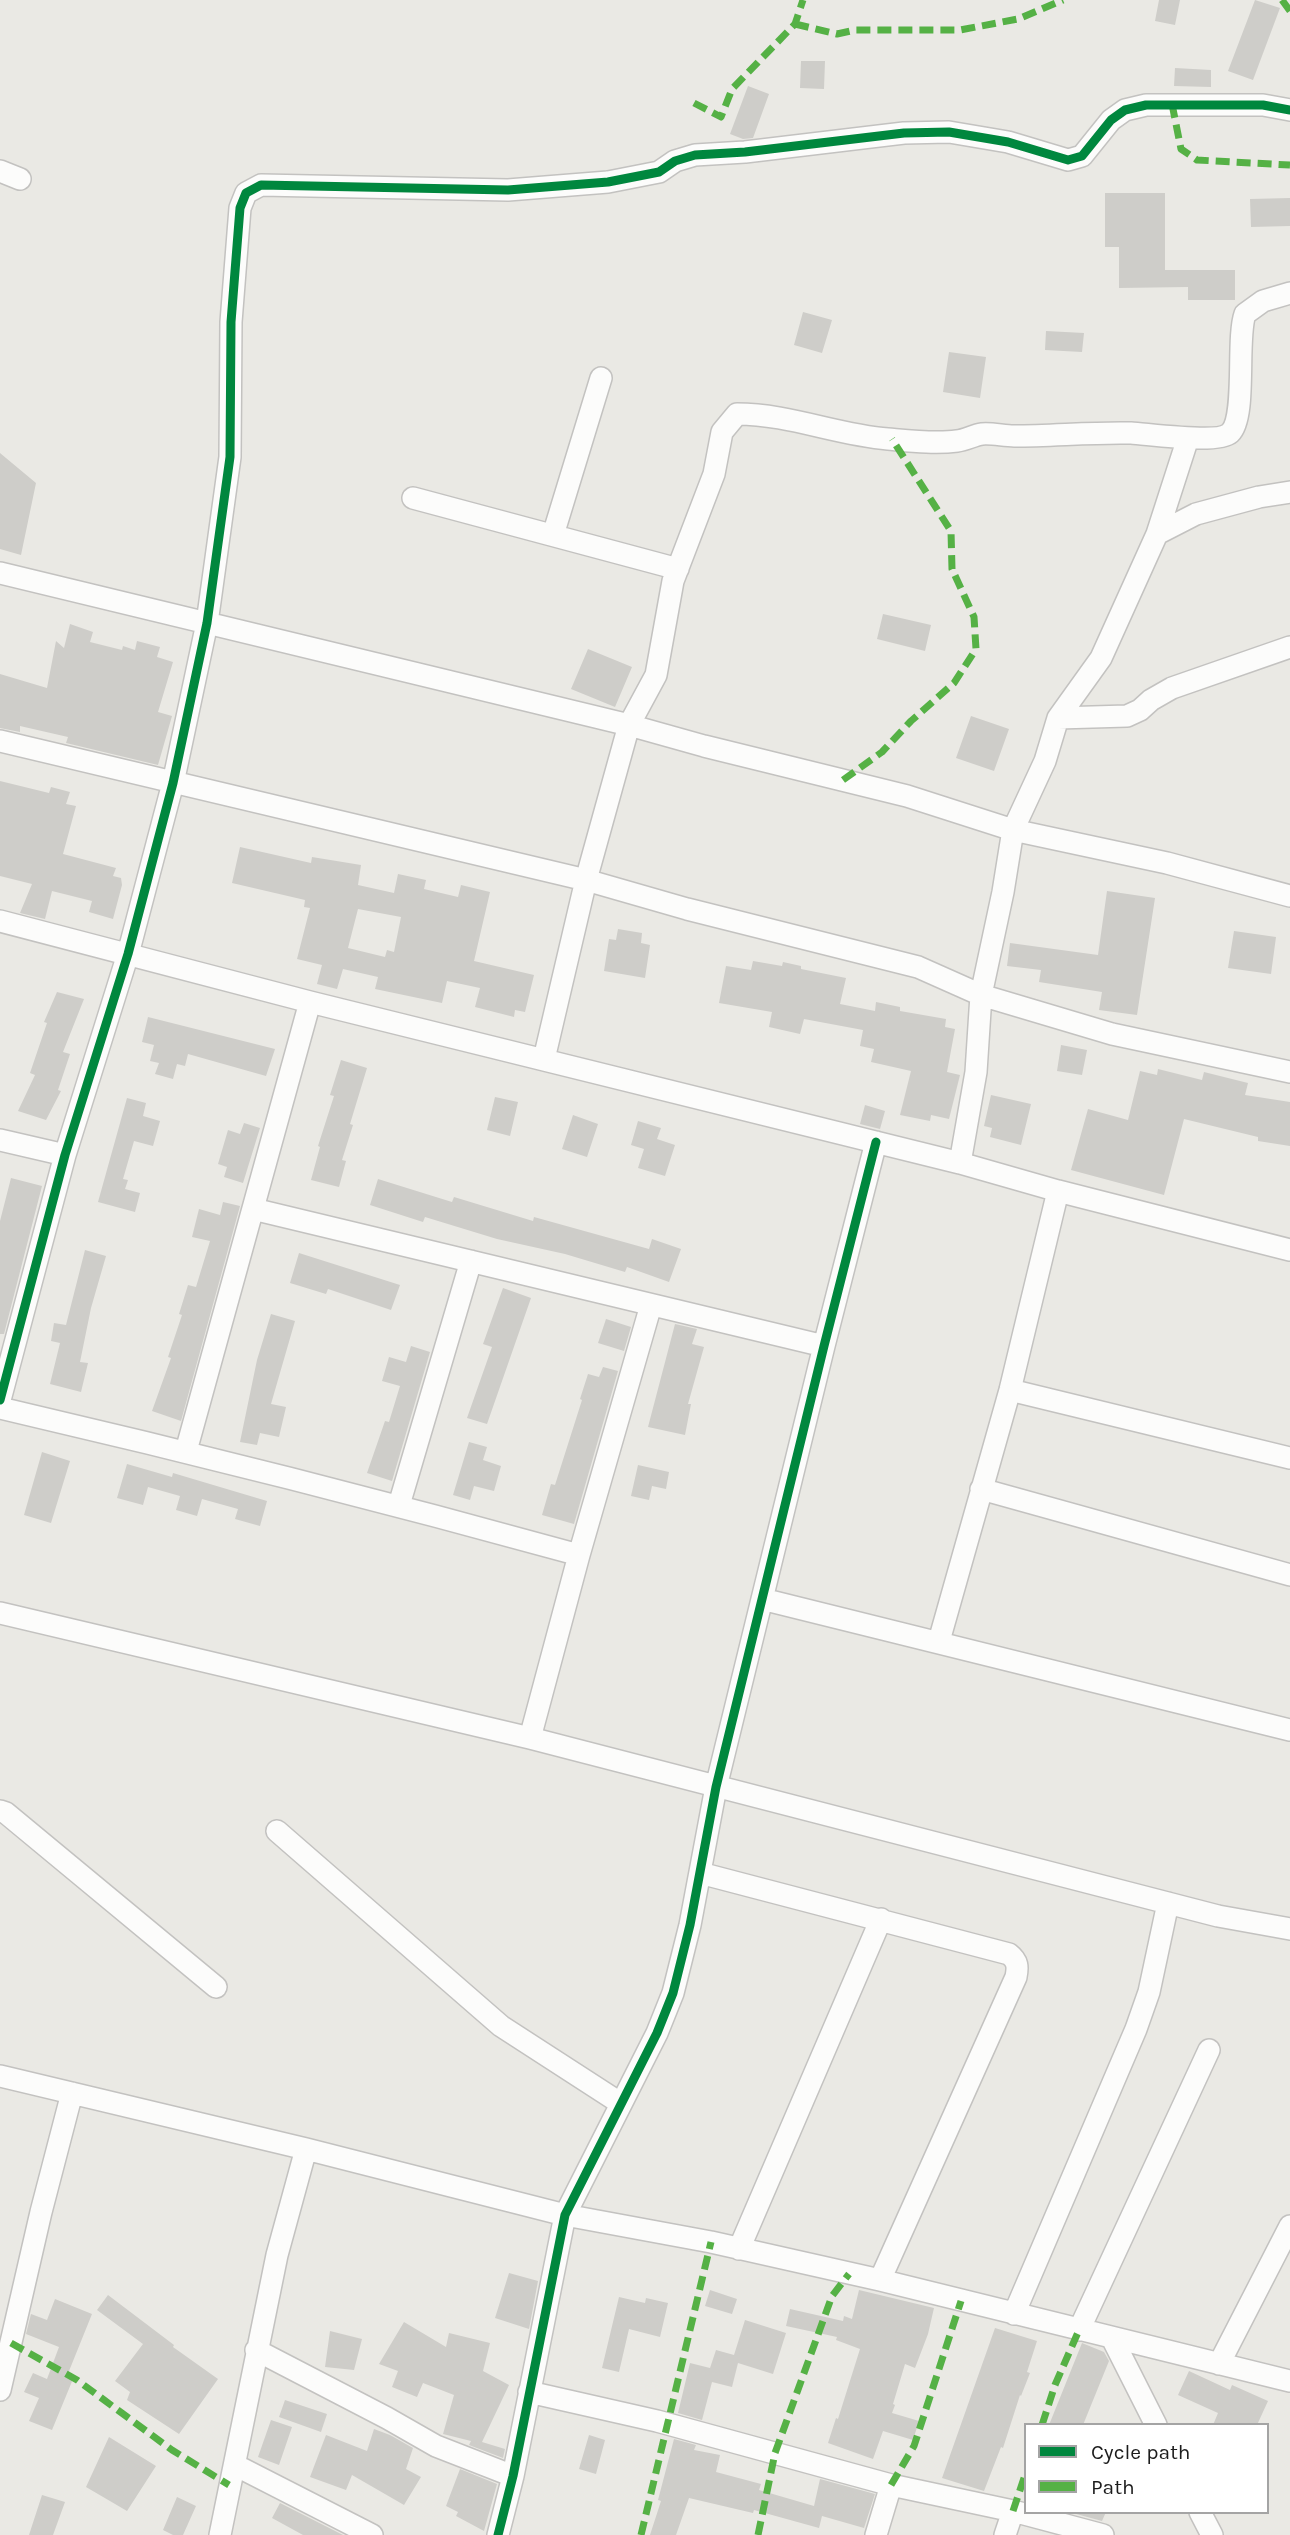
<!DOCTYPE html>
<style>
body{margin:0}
#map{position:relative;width:1290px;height:2535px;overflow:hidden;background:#eae9e4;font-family:Karla,sans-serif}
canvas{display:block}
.legend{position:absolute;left:1024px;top:2423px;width:245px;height:91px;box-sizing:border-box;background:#fff;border:2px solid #a4a4a4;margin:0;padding:9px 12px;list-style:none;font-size:21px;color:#1c1c1c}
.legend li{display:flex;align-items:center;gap:14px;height:35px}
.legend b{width:35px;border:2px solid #a4a4a4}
</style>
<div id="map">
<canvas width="1290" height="2535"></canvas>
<ul class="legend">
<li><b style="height:9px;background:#00873e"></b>Cycle path</li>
<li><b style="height:9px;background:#55b145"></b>Path</li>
</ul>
</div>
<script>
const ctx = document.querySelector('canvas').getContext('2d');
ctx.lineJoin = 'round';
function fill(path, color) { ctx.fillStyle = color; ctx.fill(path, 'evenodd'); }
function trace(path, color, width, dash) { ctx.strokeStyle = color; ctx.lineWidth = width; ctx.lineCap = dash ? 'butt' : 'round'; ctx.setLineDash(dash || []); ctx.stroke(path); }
fill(new Path2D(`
 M1159 0H1180L1175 25 1155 21Z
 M1255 0 1280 8 1253 80 1228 71Z
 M801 61H825L824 89 800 88Z
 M1175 68 1211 70V87L1174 86Z
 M748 86 769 94 753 138 743 139 730 134Z
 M1105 193H1165V270H1235V300H1188V287L1119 288V247H1105Z
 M1290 198V226L1251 227 1250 199Z
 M803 312 832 320 822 353 794 345Z
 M1046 331 1084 333 1082 352 1045 350Z
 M949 352 986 357 980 398 943 392Z
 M0 453 36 483 21 555 0 549Z
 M883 614 931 625 925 651 877 639Z
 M70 624 93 632 90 642 122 650 123 646 135 650 137 641 160 647 157 657 173 662 158 712 172 716 158 765 66 743 68 737 20 726V732L0 728V674L47 688 56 641 64 648Z
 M588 649 632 667 615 707 571 689Z
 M971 716 1009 729 994 771 956 758Z
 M0 781 49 793 51 787 70 792 66 804 76 806 63 854 116 868 113 876 121 878 122 885 113 919 89 912 92 901 52 891 45 919 20 913 32 884 0 876Z
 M240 847 311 863 312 857 361 865 358 885 394 893 398 874 426 880 424 889 458 897 461 885 490 892 474 961 534 975 525 1012 515 1010 514 1017 475 1007 480 988 447 981 442 1003 375 989 378 977 343 969 337 989 317 984 322 965 297 959 310 908 304 907 305 900 232 883ZM358 909 401 917 394 952 387 950 385 957 348 948Z
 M1107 891 1155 898 1137 1015 1099 1010 1102 992 1039 982 1041 970 1007 966 1010 943 1098 955Z
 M618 929 642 933 641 943 650 945 645 978 604 971 609 939 616 940Z
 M1234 931 1276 937 1271 974 1228 968Z
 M753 961 782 966 783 962 801 966V969L846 978 840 1004 875 1011 876 1002 900 1007V1011L946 1019 945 1027 955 1029 947 1072 960 1075 949 1119 931 1115 930 1121 900 1115 911 1071 871 1062 874 1049 860 1046 863 1030 804 1019 800 1034 769 1027 772 1012 719 1003 726 966 751 970Z
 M57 992 84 999 63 1052 70 1054 58 1090 61 1091 46 1120 18 1111 35 1075 30 1073 47 1023 44 1022Z
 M148 1017 275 1049 266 1076 188 1054 185 1066 177 1064 173 1079 155 1074 159 1063 150 1061 154 1045 142 1042Z
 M1061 1045 1087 1050 1082 1075 1057 1071Z
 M341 1060 367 1068 350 1124 353 1125 342 1160 346 1161 339 1187 311 1180 320 1147 318 1146 334 1096 330 1095Z
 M1158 1069 1202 1080 1204 1072 1248 1083 1245 1095 1290 1102V1146L1258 1141V1137L1184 1119 1164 1195 1071 1170 1088 1109 1128 1120 1140 1071 1157 1075Z
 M991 1095 1031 1104 1021 1145 990 1137 992 1128 984 1126Z
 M495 1097 518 1102 510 1136 487 1130Z
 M127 1098 146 1103 143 1116 160 1121 153 1146 134 1141 123 1179 128 1180 125 1189 140 1193 135 1212 98 1202Z
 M865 1105 885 1111 880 1129 860 1124Z
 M573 1115 598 1124 587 1157 562 1149Z
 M638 1121 661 1128 657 1139 675 1145 665 1176 638 1168 644 1149 631 1145Z
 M244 1123 260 1128 243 1183 224 1177 227 1167 218 1164 228 1130 240 1134Z
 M11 1178 42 1186 4 1334H0V1221Z
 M378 1179 452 1202 454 1197 533 1221 534 1217 649 1249 652 1239 681 1249 669 1282 627 1267 625 1272 565 1254 497 1239 425 1217 423 1222 370 1205Z
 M223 1202 240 1206 181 1421 152 1411 171 1358 168 1357 182 1315 179 1314 188 1285 196 1287 210 1241 192 1237 199 1209 220 1215Z
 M85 1250 106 1256 91 1308 80 1362 88 1363 81 1392 50 1384 60 1343 51 1341 54 1323 66 1325Z
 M299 1253 400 1285 391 1310 328 1289 326 1294 290 1283Z
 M503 1288 531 1298 487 1424 467 1418 492 1347 483 1344Z
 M271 1314 295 1321 271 1404 286 1407 279 1437 260 1433 257 1445 240 1442 257 1360Z
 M606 1319 631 1327 624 1351 598 1343Z
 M675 1324 697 1329 692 1344 704 1347 688 1404H691L685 1435 648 1427Z
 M411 1346 430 1352 392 1481 367 1473 385 1421 389 1422 400 1386 382 1381 389 1357 406 1362Z
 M603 1367 618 1371 574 1524 542 1515 551 1484 555 1485 582 1400 580 1399 588 1374 599 1377Z
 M469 1442 487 1447 483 1460 501 1466 494 1491 474 1486 470 1500 453 1495Z
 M42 1452 70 1461 51 1523 24 1515Z
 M127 1464 172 1477 173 1473 267 1501 260 1526 235 1519 238 1509 202 1499 197 1516 176 1510 180 1496 148 1487 143 1505 117 1498Z
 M638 1465 669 1472 666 1489 652 1486 649 1500 631 1496Z
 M509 2273 538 2281 529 2329 495 2318Z
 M710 2290 737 2299 732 2314 705 2306Z
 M859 2290 934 2308 928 2334 915 2368 905 2364 893 2404 895 2405 892 2413 919 2421 913 2440 883 2431 873 2459 828 2443 836 2418 838 2419 860 2349 836 2340 837 2337 786 2326 790 2309 843 2321 844 2316 852 2319Z
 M108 2295 174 2345 173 2347 218 2379 179 2434 127 2400 130 2392 115 2381 143 2344 97 2310Z
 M619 2297 645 2303 646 2298 668 2303 660 2337 629 2329 619 2372 602 2368Z
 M55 2299 92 2314 67 2376 73 2379 52 2430 29 2421 39 2398 24 2392 33 2373 47 2379 59 2347 26 2334 31 2314 47 2320Z
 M745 2320 786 2333 773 2374 738 2363 732 2387 712 2382 702 2420 678 2413 690 2363 710 2368 716 2350 734 2355Z
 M404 2322 446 2347 449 2333 490 2343 483 2371 509 2385 482 2442 505 2449 503 2458 469 2445 471 2441 443 2434 454 2395 423 2383 417 2397 392 2387 398 2371 379 2364Z
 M995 2328 1037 2341 1027 2372 1030 2373 1021 2396 1020 2395 1003 2448 1001 2447 984 2491 942 2478Z
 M330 2331 362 2339 354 2370 325 2367Z
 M1082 2343 1104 2352 1109 2361 1083 2425H1049Z
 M1189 2371 1230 2390 1232 2385 1268 2401 1257 2425H1213L1218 2413 1178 2395Z
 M285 2400 327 2414 321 2432 279 2417Z
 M271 2420 292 2427 279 2465 258 2457Z
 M374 2429 390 2435 413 2448 406 2469 421 2477 404 2505 352 2475 346 2490 310 2477 326 2435 367 2451Z
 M589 2435 605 2440 596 2474 579 2469Z
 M109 2437 156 2466 127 2511 86 2487Z
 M674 2439 696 2445 694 2450 720 2455 716 2472 761 2484 759 2490 814 2506 820 2479 875 2494 864 2528 822 2516 819 2528 754 2510 753 2513 689 2498 676 2535H650L661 2501 658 2500Z
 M460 2469 497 2484 484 2531 456 2516 458 2512 446 2506Z
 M42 2495 65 2502 53 2535H29Z
 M177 2497 196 2506 183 2535H173L163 2530Z
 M280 2503 343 2535H303L272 2518Z
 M1069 2512H1106L1102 2521Z`), '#cecdc9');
const street = new Path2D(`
 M0 171 20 179
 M413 498 678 569
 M1157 534 1188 438
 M553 535 601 378
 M0 573 629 725 704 746 907 796 1013 830 1167 863 1290 896
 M1058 718 1127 716 1140 710 1151 700 1172 688 1290 647
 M0 741 586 880 687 909 918 967 981 995 1112 1034 1290 1072
 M0 921 310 1002 960 1163 1058 1191 1290 1250
 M544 1059 586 880 629 725 656 675 673 581 714 474 722 432 737 414C789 414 837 435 888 439 910 441 935 444 957 441 966 440 974 435 982 434 992 433 1004 436 1014 436 1053 436 1092 432 1131 433 1149 434 1218 444 1230 433 1247 417 1236 339 1245 314L1263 301 1290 293
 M0 1140 65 1155
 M960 1163 976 1072 981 995 1003 892 1013 830 1045 761 1058 718 1101 658 1157 534 1196 514 1259 497 1290 492
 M253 1209 824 1346
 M1010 1390 1290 1458
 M0 1400 65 1155 128 954 173 783 207 623 230 457 231 322 240 208 246 193 261 185 508 190 608 182 659 172 675 161 695 155 745 152 904 133 949 132 1008 142 1068 160 1082 156 1111 120 1125 110 1146 105H1263L1290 110
 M0 1408C194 1453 387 1502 579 1555
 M186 1451 310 1002
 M981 1489 1290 1575
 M399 1505 471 1261
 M762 1599 1290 1730
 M0 1613 530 1738 1218 1916 1290 1929
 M939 1641 1010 1390 1058 1191
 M530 1738 579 1555 651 1305
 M0 1811 6 1813 216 1987
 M277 1831 501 2026 620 2103
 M700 1873 1009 1954C1018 1961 1018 1967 1016 1977L880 2280
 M0 2076 306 2149 565 2215 711 2242 880 2280 1290 2381
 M739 2249 881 1919
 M1014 2314 1136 2029 1149 1992 1168 1903
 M1079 2330 1209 2050
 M1112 2338 1156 2425
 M256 2350 387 2418 436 2446 513 2476
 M1219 2364 1290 2226
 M0 2390 41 2212 72 2093
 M529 2392 657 2421 891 2485 1013 2511 1103 2535
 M235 2465 372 2535
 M1200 2512 1212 2535
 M220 2535 277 2255 306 2149
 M498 2535 513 2476 565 2215 657 2033 673 1993 690 1925 716 1787 824 1346 876 1142
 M876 2535 891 2485
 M1005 2535 1013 2511`);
trace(street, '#c3c2c0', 24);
trace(street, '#fcfcfb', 21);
trace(new Path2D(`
 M1282 0 1290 11
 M795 24 837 34 855 30H960L1018 19 1063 0
 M694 103 721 117 732 89 795 24 803 0
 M1172 104 1181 149 1197 160 1290 165
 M843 780 882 752 911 721 954 683 976 649 974 617 952 569 951 531 892 439
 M11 2343 77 2380 172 2450 229 2485
 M1042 2425 1055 2385 1079 2330
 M891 2485 914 2446 961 2301
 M1013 2511 1026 2472
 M641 2535 711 2242
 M758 2535 775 2453 832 2296 849 2274`), '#55b145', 7, [14, 7]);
trace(new Path2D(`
 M0 1400 65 1155 128 954 173 783 207 623 230 457 231 322 240 208 246 193 261 185 508 190 608 182 659 172 675 161 695 155 745 152 904 133 949 132 1008 142 1068 160 1082 156 1111 120 1125 110 1146 105H1263L1290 110
 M498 2535 513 2476 565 2215 657 2033 673 1993 690 1925 716 1787 824 1346 876 1142`), '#00873e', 9);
</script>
